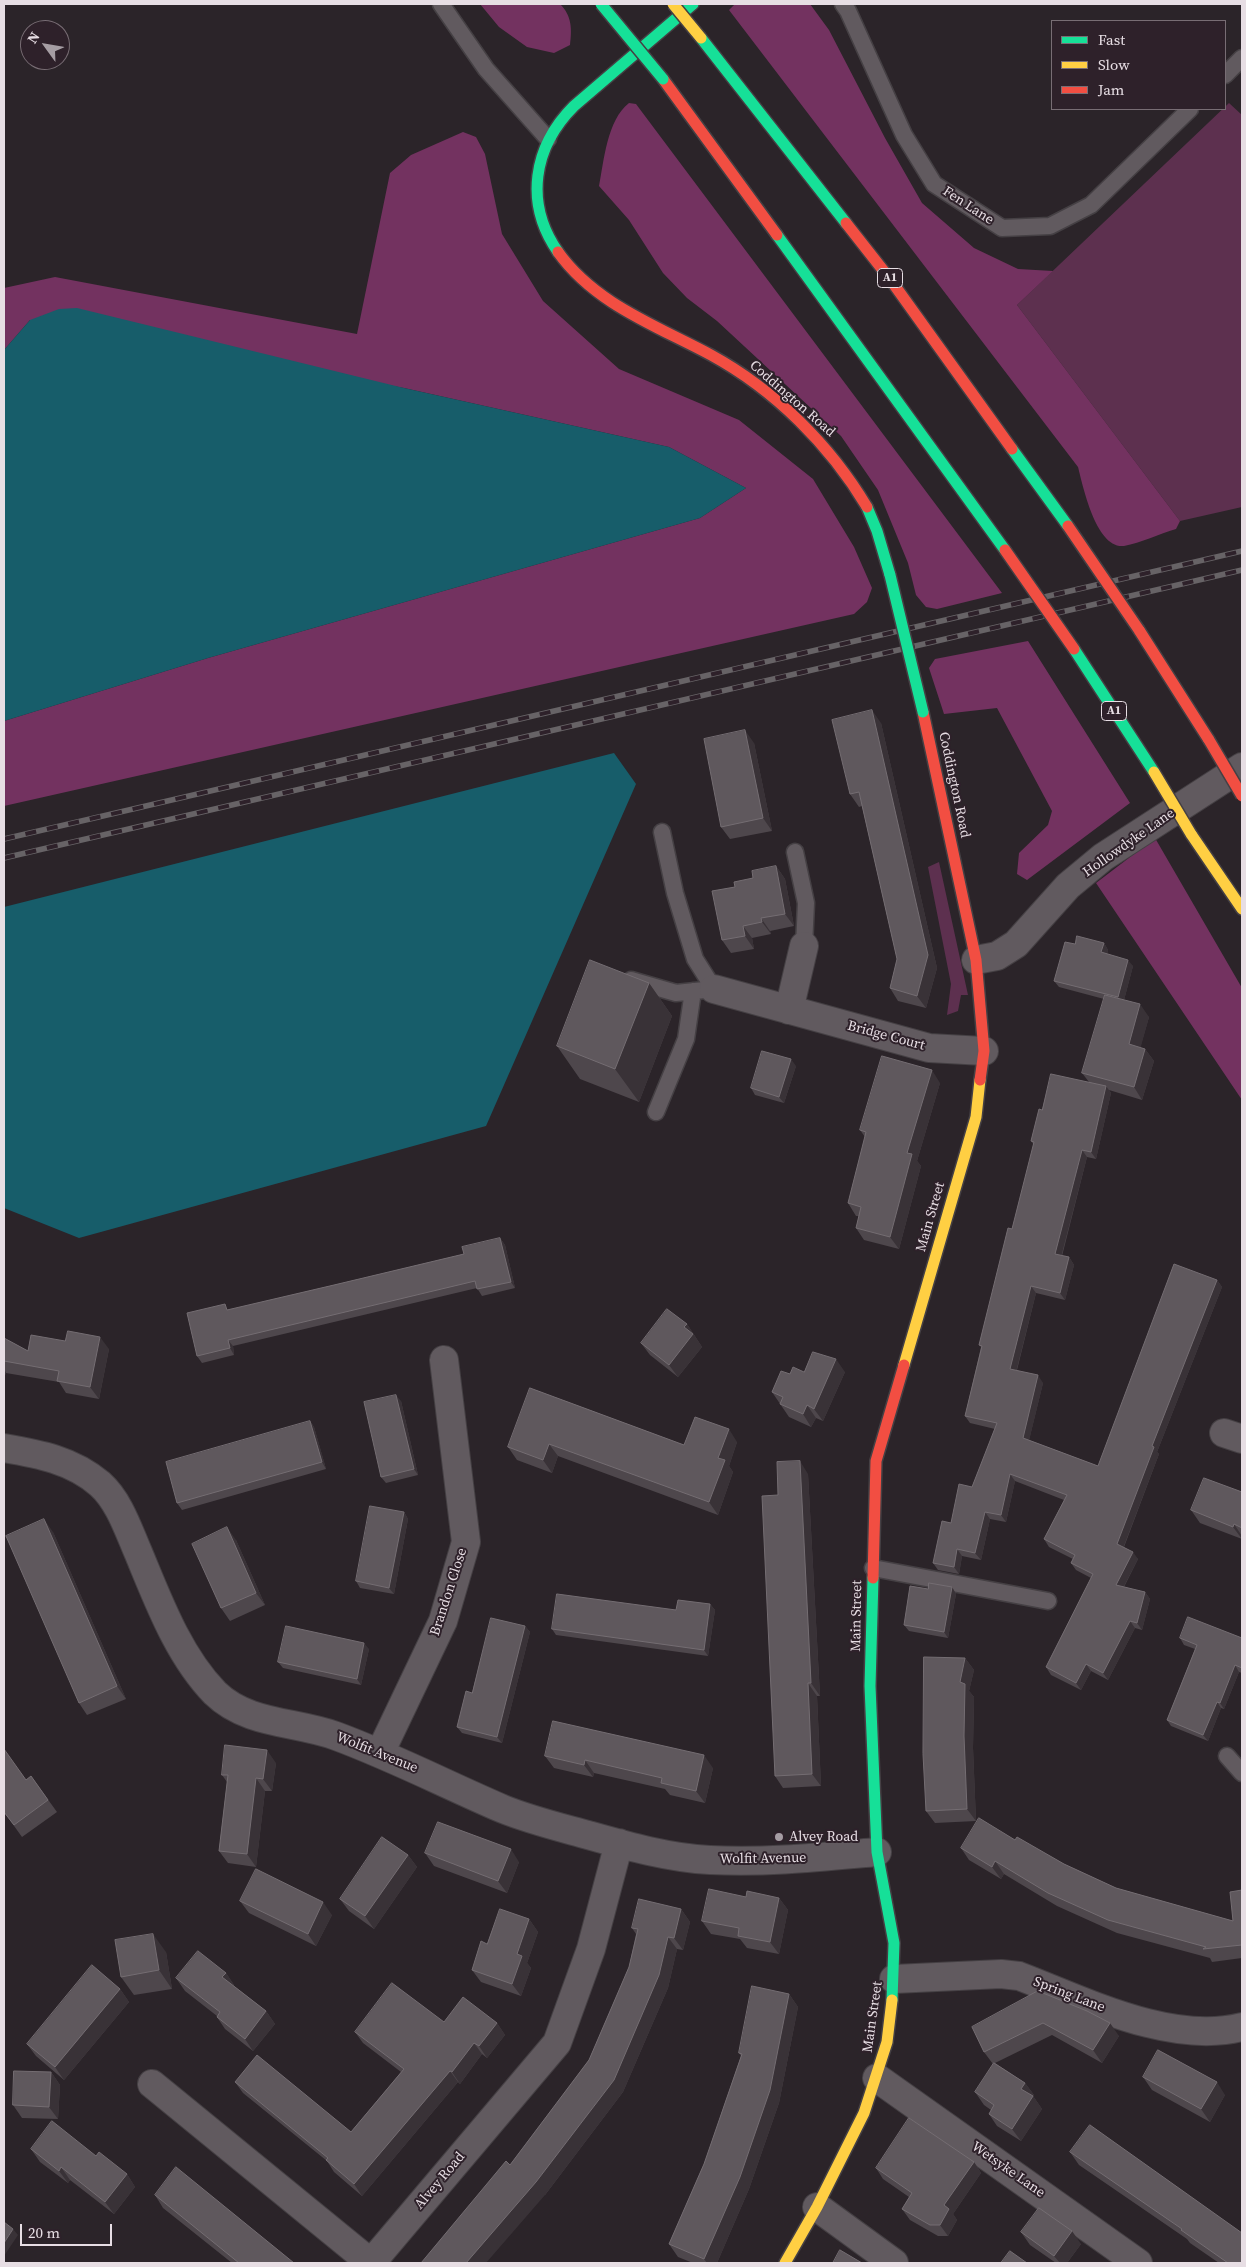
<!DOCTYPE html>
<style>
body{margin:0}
#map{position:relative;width:1246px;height:2267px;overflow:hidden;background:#2b2429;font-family:"Source Serif 4",serif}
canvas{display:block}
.frame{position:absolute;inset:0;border:5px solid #e7dee4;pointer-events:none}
.legend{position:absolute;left:1051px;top:20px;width:175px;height:90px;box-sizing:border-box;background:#2e212a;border:1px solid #786d74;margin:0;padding:6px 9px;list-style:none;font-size:15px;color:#e7dee4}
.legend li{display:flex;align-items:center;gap:10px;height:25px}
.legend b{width:25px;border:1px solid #786d74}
.north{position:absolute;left:20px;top:20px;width:50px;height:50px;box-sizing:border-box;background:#2e212a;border:1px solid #786d74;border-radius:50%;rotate:302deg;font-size:14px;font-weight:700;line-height:20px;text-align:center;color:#e7dee4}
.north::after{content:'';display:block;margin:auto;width:18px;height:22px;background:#a59da3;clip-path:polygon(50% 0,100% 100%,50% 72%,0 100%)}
.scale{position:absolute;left:20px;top:2224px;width:92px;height:22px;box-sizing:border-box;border:2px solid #e7dee4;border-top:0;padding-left:6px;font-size:15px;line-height:18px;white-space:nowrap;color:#e7dee4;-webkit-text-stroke:4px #2e212a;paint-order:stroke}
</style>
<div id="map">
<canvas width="1246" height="2267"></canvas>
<div class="frame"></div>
<ul class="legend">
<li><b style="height:6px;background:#16e098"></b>Fast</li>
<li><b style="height:6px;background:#ffcf43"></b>Slow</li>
<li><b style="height:6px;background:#f24e42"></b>Jam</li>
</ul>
<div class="north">N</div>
<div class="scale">20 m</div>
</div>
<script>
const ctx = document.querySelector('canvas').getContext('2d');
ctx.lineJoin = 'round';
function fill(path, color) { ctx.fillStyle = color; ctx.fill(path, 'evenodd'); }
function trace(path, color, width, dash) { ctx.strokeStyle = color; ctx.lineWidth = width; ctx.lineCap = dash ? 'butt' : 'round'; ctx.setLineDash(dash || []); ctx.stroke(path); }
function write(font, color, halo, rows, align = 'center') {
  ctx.font = font + ' "Source Serif 4",serif'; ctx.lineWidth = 4; ctx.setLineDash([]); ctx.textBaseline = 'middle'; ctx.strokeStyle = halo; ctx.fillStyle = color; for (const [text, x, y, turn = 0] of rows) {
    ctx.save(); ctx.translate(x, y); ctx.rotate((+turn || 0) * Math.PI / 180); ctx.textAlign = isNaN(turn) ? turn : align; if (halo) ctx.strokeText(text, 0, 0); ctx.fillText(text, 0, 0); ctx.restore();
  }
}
fill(new Path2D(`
 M1229 103 1242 115V507L1180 521 1017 305Z
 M939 862 968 995H961L958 1011 947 1015 951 984 928 867Z`), '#5d304f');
fill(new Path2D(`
 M480 4H560C572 16 572 29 570 45L554 53 527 47 499 27Z
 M735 4H810L829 30 885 138 922 203 974 248 1018 269 1053 271 1017 305 1180 521 1176 529C1159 534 1141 543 1124 546 1096 549 1083 486 1078 467L729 10Z
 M629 103 636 104 1002 593 937 609 926 607 916 595 908 563 878 490 841 436 717 321 687 298 663 273 629 220 599 186C604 161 607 120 629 103Z
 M463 132 476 137 485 154 502 234 543 301 619 369 739 420 813 479 854 547 872 588 867 602 854 614 4 806V721L208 658 700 518 746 488 669 447 404 388 30 320 4 350V288L55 277 357 334 390 173 411 155Z
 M1028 641 1130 803 1027 880 1017 874 1019 853 1048 825 1052 811 997 708 944 714 929 668 935 659Z
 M1155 838 1242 988V1100L1096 883Z`), '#733260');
fill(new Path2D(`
 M77 308 404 388 669 447 746 488 700 518 208 658 4 721V350L30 320 59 309Z
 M614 753 636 784 486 1126 79 1238 4 1208V907Z`), '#175d6a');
const lane = new Path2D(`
 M441 4 486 69 548 139
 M843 4 848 11 904 135 934 184 1002 228 1050 226 1091 205 1190 109
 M1225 75 1242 58
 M795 852 806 903 804 946
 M631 980 676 993 714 989 695 959 675 893 662 832
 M656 1112 686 1039 693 991
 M873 1568 1048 1601
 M1227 1756 1242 1773`);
const street = new Path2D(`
 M976 960 997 956 1016 944 1068 886 1103 857 1242 767
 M714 989 929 1048 984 1051
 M789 1010 804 946
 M1224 1433 1242 1439
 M4 1448C39 1454 72 1460 100 1484 119 1501 128 1529 138 1552 158 1600 178 1655 215 1693 248 1725 295 1721 336 1736 393 1757 447 1785 503 1809 530 1820 559 1827 588 1835 627 1846 669 1858 710 1860 766 1863 821 1857 877 1852
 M380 1753 443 1621 466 1542 444 1360
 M894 1979 1001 1974 1019 1976C1085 2001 1170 2045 1242 2027
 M877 2078 1138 2263
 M152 2084 371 2263 557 2043 591 1949 619 1843
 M817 2207 894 2263`);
const fast = new Path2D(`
 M701 38 846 223
 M777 235 1005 550
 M558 252C524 203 533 147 574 106L693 4
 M1012 449 1068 526
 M867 507 877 531 890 575
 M1074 649 1154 772
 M873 1578 870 1686 877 1852 894 1943 892 2000`);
const slow = new Path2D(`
 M1191 834 1242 909
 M904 1365 976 1117 980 1080
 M785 2263 817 2207 864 2113 887 2042 892 2000`);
const jam = new Path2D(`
 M663 79 777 235
 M846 223 890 279 1012 449
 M558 252C595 304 657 326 711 355 775 390 830 445 867 507
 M1139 630 1209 740
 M923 712 976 960 984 1051 980 1080
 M873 1578 876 1461 904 1365`);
trace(lane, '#454044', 19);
trace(street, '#454044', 30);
trace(fast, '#454044', 14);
trace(slow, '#454044', 14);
trace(jam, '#454044', 14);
trace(lane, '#615a5f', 16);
trace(street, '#615a5f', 28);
trace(fast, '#16e098', 11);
trace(slow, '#ffcf43', 11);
trace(jam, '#f24e42', 11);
const rail = new Path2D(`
 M4 839 1242 551
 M4 858 1242 570`);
trace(rail, '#676366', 5.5);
trace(rail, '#2e212a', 4, [11]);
const fastBridge = new Path2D(`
 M601 4 663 79
 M890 575 923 712`);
const slowBridge = new Path2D(`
 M673 4 701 38
 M1154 772 1191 834`);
const jamBridge = new Path2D(`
 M1068 526 1139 630
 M1005 550 1074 649
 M1209 740 1242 796`);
trace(fastBridge, '#454044', 14, []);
trace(slowBridge, '#454044', 14, []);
trace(jamBridge, '#454044', 14, []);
trace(fastBridge, '#16e098', 11);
trace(slowBridge, '#ffcf43', 11);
trace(jamBridge, '#f24e42', 11);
fill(new Path2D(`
 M881 723 937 968 926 1008 898 1001 890 988 897 959 862 806 859 807 850 794Z
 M754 743 772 831 730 839 721 827Z
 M776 866 785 879 794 926 770 931 771 934 752 938 754 949 731 953 722 940 735 887Z
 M1104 943 1108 950 1107 954 1133 966 1124 1000 1149 1017 1140 1048 1145 1049 1154 1061 1142 1100 1109 1090 1111 1093 1096 1159 1087 1157 1062 1256 1069 1257 1074 1265 1065 1300 1036 1293 1017 1370 1043 1383 1029 1440 1098 1466 1217 1280 1222 1287 1157 1452 1159 1454 1124 1547 1138 1559 1124 1587 1145 1592 1150 1599 1142 1630 1135 1628 1108 1680 1091 1671 1081 1690 1051 1675 1046 1667 1091 1578 1076 1570 1071 1563 1073 1559 1049 1547 1044 1539 1064 1500 1015 1481 1006 1522 990 1519 981 1560 962 1556 959 1574 938 1570 933 1563 951 1523 972 1487 995 1429 970 1423 965 1416 981 1347 979 1345 1012 1229 1034 1145 1031 1141 1042 1110 1089 1082 1082 1073 1104 999 1059 987 1054 981 1075 944Z
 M649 983 672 1016 639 1102 580 1079 557 1046Z
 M796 1066 784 1103 755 1095 751 1088Z
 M940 1083 917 1161 921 1166 899 1249 864 1240 856 1228 859 1216H856L848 1203 865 1137 860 1130Z
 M500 1238 505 1245 515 1288 482 1296 477 1288 233 1346 234 1355 202 1363 197 1356 229 1310 464 1254Z
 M687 1324 702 1347 678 1377 650 1355 641 1343Z
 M4 1338 28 1351 109 1349 99 1399 66 1393 59 1382 6 1373 4 1377Z
 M804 1372H845L823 1421 816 1418 811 1427 789 1417 772 1392 790 1374Z
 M530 1388 684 1445 737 1442 729 1466 733 1472 718 1515 558 1456 552 1473 517 1460 508 1447Z
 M401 1401 418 1475 386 1483 381 1477Z
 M310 1421 314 1427 326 1469 182 1510 177 1503Z
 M808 1474 820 1696H817L821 1786 783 1788 775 1776 778 1495Z
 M1242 1492V1539L1200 1523 1191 1510Z
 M404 1512 408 1519 394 1594 360 1588 356 1581Z
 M53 1532 126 1699 87 1715 79 1703Z
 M236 1540 265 1605 230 1621 221 1608Z
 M952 1587 956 1594 948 1638 909 1631 904 1625 928 1589Z
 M710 1604 715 1610 708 1656 556 1635 552 1629 676 1610Z
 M525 1626 530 1632 502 1743 462 1733 457 1727 472 1693Z
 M1180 1638H1242V1673L1239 1672 1224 1709 1221 1708 1208 1741 1171 1726 1167 1720 1195 1649 1184 1645Z
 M369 1649 361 1685 283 1668 278 1662Z
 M965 1658 974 1670 969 1691 974 1697 973 1748 976 1821 935 1823 926 1811Z
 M545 1756 713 1768 705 1803 670 1795 665 1789 594 1773 593 1777 554 1768Z
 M276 1763 272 1791H265L256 1867 228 1863 219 1851 227 1782 222 1775Z
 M31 1776 57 1812 22 1837 4 1812 26 1780Z
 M1015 1840 1064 1864 1116 1888 1233 1921 1242 1890V1958L1212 1962 1210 1958 1117 1933 1057 1906 1004 1874 1001 1879 969 1860 961 1848Z
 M425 1853 519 1862 507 1893 434 1866Z
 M408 1855 417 1867 374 1929 349 1911 340 1899Z
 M746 1897 779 1898 788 1910 779 1954 747 1948 740 1939 711 1934 702 1921Z
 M240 1901 332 1915 316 1946 249 1913Z
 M681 1909 690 1922 683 1950 677 1949 668 1988 623 2092 545 2195 510 2165 589 2060 629 1967 636 1934 632 1928Z
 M529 1919 538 1932 527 1963 531 1968 521 1996 481 1982 472 1970 487 1944Z
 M166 1952 172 1989 134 1995 121 1977Z
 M226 1973 234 1985V1986L266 2011 275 2024 253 2051 225 2029 217 2017V2016L185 1991 176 1978Z
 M120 1989 129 2002 64 2080 36 2056 27 2044Z
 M1038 1991 1119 2036 1102 2063 1052 2035 995 2063 1025 2083 1034 2095 1033 2096 1042 2109 1021 2141 997 2126 989 2114 991 2110 984 2105 975 2092 993 2064 984 2052Z
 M789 1994 798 2007 779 2103 749 2189 717 2263H693L678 2257 669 2244 704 2164 741 2056 739 2053Z
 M444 2022 497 2023 505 2035 487 2058 482 2054 460 2084 458 2082 362 2196 334 2172 327 2161 243 2093 235 2082 351 2132 401 2072 363 2043 355 2032Z
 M51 2072 60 2085 58 2119 22 2118 13 2105Z
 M1143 2077 1225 2095 1210 2122 1152 2090Z
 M31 2149 127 2174 135 2187 114 2214 70 2180 68 2183 40 2162Z
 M1070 2152 1242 2263H1219L1190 2243 1187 2239 1079 2165Z
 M974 2162 981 2173 953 2214 957 2220 948 2236H938L910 2220 902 2209 909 2197 883 2179 876 2168Z
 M155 2195 294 2263H232L163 2208Z
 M1021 2232 1081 2244 1067 2263H1056L1030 2245Z`), '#4e474c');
fill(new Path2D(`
 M872 710 881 723 937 968 926 1008 917 996Z
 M745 730 754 743 772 831 763 818Z
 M776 866 785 879 794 926 785 914Z
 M761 918 770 931 771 934 762 922Z
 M743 926 752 938 754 949 745 936Z
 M1104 943 1108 950 1106 959 1101 952Z
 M1128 960 1133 966 1123 1004 1118 997Z
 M649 983 672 1016 639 1102 615 1069Z
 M1140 1004 1149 1017 1138 1057 1129 1044Z
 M1145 1049 1154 1061 1142 1100 1134 1087Z
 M791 1059 796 1066 784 1103 779 1097Z
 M932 1070 940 1083 917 1161 921 1166 899 1249 890 1237 907 1153Z
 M1106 1086 1111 1093 1096 1159 1091 1152Z
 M1082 1150 1087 1157 1060 1261 1055 1254Z
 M500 1238 505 1245 515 1288 511 1282Z
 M1069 1257 1074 1265 1065 1300 1060 1293Z
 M1217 1280 1222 1287 1157 1452 1159 1454 1122 1551 1117 1544 1152 1446Z
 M1031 1286 1036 1293 1015 1376 1010 1369Z
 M687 1324 702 1347 678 1377 669 1365 684 1327Z
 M100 1337 109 1349 99 1399 90 1387Z
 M228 1340 233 1346 234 1355 230 1348Z
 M836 1359 845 1372 823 1421 814 1409Z
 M4 1369 6 1373 4 1377Z
 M1038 1375 1043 1383 1028 1445 1023 1438Z
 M396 1395 401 1401 418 1475 414 1469Z
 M807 1405 816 1418 811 1427 803 1414Z
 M310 1421 314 1427 326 1469 322 1462Z
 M729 1429 737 1442 729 1466 733 1472 718 1515 709 1502 718 1458Z
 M549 1444 558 1456 552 1473 543 1460Z
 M800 1461 808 1474 820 1696 811 1683Z
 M1010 1474 1015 1481 1006 1522 1001 1515Z
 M404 1512 408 1519 394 1594 389 1588Z
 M985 1512 990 1519 981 1560 975 1553Z
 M44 1519 53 1532 126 1699 117 1686Z
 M1234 1524 1242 1536V1539L1233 1527Z
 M227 1527 236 1540 265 1605 256 1593Z
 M957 1549 962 1556 959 1574 954 1567Z
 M1133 1552 1138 1559 1121 1592 1116 1585Z
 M952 1587 956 1594 948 1638 944 1632Z
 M1145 1592 1150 1599 1142 1630 1137 1623Z
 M710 1604 715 1610 708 1656 704 1650Z
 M1130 1621 1135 1628 1108 1680 1103 1673Z
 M525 1626 530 1632 502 1743 497 1737Z
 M364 1643 369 1649 361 1685 357 1679Z
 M965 1658 974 1670 969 1691 974 1697 973 1748 976 1821 967 1809 960 1682Z
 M1086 1664 1091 1671 1081 1690 1076 1683Z
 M1235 1665 1239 1672 1224 1709 1220 1703Z
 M808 1683 817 1696 821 1786 812 1774Z
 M1217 1702 1221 1708 1208 1741 1203 1735Z
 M267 1750 276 1763 272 1791 263 1779Z
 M704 1755 713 1768 705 1803 696 1791Z
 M585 1760 594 1773 593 1777 584 1765Z
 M256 1778 265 1791 256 1867 247 1854Z
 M511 1849 519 1862 507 1893 498 1881Z
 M408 1855 417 1867 374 1929 365 1916Z
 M995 1861 1004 1874 1001 1879 992 1867Z
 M779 1898 788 1910 779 1954 770 1942Z
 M323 1902 332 1915 316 1946 308 1934Z
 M681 1909 690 1922 683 1950 674 1938Z
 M529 1919 538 1932 527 1963 531 1968 521 1996 512 1984 517 1954Z
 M153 1934 166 1952 172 1989 159 1970Z
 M668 1937 677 1949 668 1988 623 2092 545 2195 486 2263H466Z
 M226 1973 234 1985 231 1989 222 1977Z
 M120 1989 129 2002 64 2080 55 2067Z
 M789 1994 798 2007 779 2103 749 2189 717 2263H707L704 2259Z
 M266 2011 275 2024 253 2051 245 2039Z
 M497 2023 505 2035 487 2058 479 2046Z
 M1110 2023 1119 2036 1102 2063 1093 2050Z
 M474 2043 482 2054 460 2084 452 2072Z
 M450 2071 458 2082 362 2196 354 2184Z
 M51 2072 60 2085 58 2119 49 2107Z
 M1217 2082 1225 2095 1210 2122 1201 2109Z
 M1025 2083 1034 2095 1030 2101 1021 2089Z
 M1033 2096 1042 2109 1021 2141 1012 2129Z
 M974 2162 981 2173 953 2214 957 2220 948 2236 940 2225 944 2205Z
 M61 2167 70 2180 68 2183 59 2171Z
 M127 2174 135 2187 114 2214 105 2202Z
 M13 2229 18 2235 4 2256V2243Z
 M1072 2231 1081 2244 1067 2263H1060L1054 2256Z`), '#393237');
const building = new Path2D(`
 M872 710 928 955 917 996 890 988 897 959 859 792 850 794 832 720Z
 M745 730 763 818 721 827 704 739Z
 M776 866 785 914 761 918 762 922 743 926 745 936 722 940 712 891 735 887 734 882 753 878 752 871Z
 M1077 936 1104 943 1101 952 1128 960 1118 997 1054 981 1065 942 1075 944Z
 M590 960 649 983 615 1069 557 1046Z
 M1105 995 1140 1004 1129 1044 1145 1049 1134 1087 1082 1073Z
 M762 1051 791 1059 779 1097 751 1088Z
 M882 1056 932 1070 907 1153 912 1154 890 1237 856 1228 861 1207 848 1203 866 1132 860 1130Z
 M1051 1074 1106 1086 1091 1152 1082 1150 1055 1254 1069 1257 1060 1293 1031 1286 1010 1369 1038 1375 1023 1438 1098 1466 1174 1264 1217 1280 1152 1446 1154 1447 1117 1544 1133 1552 1116 1585 1145 1592 1137 1623 1130 1621 1103 1673 1086 1664 1076 1683 1046 1667 1093 1574 1071 1563 1075 1555 1044 1539 1067 1495 1010 1474 1001 1515 985 1512 975 1553 957 1549 954 1567 933 1563 942 1521 951 1523 959 1484 972 1487 997 1423 965 1416 982 1346 979 1345 1008 1228 1012 1229 1034 1142 1031 1141 1039 1109 1042 1110Z
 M500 1238 511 1282 477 1289 475 1281 228 1340 230 1348 197 1356 187 1313 225 1304 227 1310 334 1285 464 1254 462 1247Z
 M667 1309 687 1324 684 1327 693 1334 669 1365 641 1343Z
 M68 1331 100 1337 90 1387 57 1381 59 1371 4 1361V1338L28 1351 31 1335 65 1341Z
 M813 1352 836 1359 814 1409 807 1405 803 1414 780 1404 783 1397 772 1392 781 1371 790 1374 793 1367 804 1372Z
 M530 1388 684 1445 695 1417 729 1429 718 1458 725 1460 709 1502 549 1444 543 1460 508 1447Z
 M396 1395 414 1469 381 1477 364 1402Z
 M310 1421 322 1462 177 1503 166 1462Z
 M800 1461 811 1683H808L812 1774 775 1776 762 1496 778 1495 777 1462Z
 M1204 1478 1242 1492V1528L1234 1524 1233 1527 1191 1510Z
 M370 1506 404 1512 389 1588 356 1581Z
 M44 1519 117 1686 79 1703 6 1536Z
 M227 1527 256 1593 221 1608 192 1544Z
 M929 1583 952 1587 944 1632 904 1625 910 1586 928 1589Z
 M557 1594 676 1610 678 1600 710 1604 704 1650 552 1629Z
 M1188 1617 1242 1638V1668L1235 1665 1220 1703 1217 1702 1203 1735 1167 1720 1197 1645 1180 1638Z
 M491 1618 525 1626 497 1737 457 1727 466 1691 472 1693Z
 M286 1626 364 1643 357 1679 278 1662Z
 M924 1657 965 1658 960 1682 965 1684 964 1736 967 1809 926 1811 923 1754Z
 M553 1721 704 1755 696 1791 661 1783 662 1778 585 1760 584 1765 545 1756Z
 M225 1745 267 1750 263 1779 256 1778 247 1854 219 1851 228 1775H222Z
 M4 1749 26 1780 31 1776 48 1800 14 1825 4 1812Z
 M979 1818 1015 1840 1017 1837 1064 1864 1116 1888 1233 1921 1230 1892 1242 1890V1945L1203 1949 1206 1947 1108 1920 1048 1893 995 1861 992 1867 961 1848Z
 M438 1822 511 1849 498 1881 425 1853Z
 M382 1837 408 1855 365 1916 340 1899Z
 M256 1869 323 1902 308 1934 240 1901Z
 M709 1889 746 1897 747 1891 779 1898 770 1942 738 1936 739 1928 702 1921Z
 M639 1899 681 1909 674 1938 668 1937 659 1975 614 2080 536 2182 466 2263H421L506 2161 510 2165 589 2060 629 1967 638 1929 632 1928Z
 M500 1909 529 1919 517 1954 522 1956 512 1984 472 1970 481 1941 487 1944Z
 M153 1934 159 1970 121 1977 115 1940Z
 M198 1951 226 1973 222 1977 266 2011 245 2039 217 2017 220 2012 176 1978Z
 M92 1965 120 1989 55 2067 27 2044Z
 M392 1983 444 2022 463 1997 497 2023 479 2046 474 2043 452 2072 450 2071 354 2184 326 2160 328 2158 235 2082 257 2055 351 2132 404 2069 355 2032Z
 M752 1986 789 1994 770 2090 740 2177 704 2259 669 2244 704 2164 742 2054 739 2053Z
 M1038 1991 1087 2011 1110 2023 1093 2050 1043 2023 984 2052 972 2027Z
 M1158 2050 1217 2082 1201 2109 1143 2077Z
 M994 2063 1025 2083 1021 2089 1033 2096 1012 2129 989 2114 994 2105 975 2092Z
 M14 2071 51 2072 49 2107 13 2105Z
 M909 2118 974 2162 944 2205 949 2209 940 2225H930L902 2209 912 2193 876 2168Z
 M52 2121 96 2156 99 2152 127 2174 105 2202 61 2167 59 2171 31 2149Z
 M1090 2125 1242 2233V2263H1228L1181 2230 1182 2229 1070 2152Z
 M176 2167 294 2263H239L155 2195Z
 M1039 2208 1072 2231 1054 2256 1021 2232Z
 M4 2222 13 2229 4 2243Z
 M840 2250 862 2263H833Z
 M1010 2251 1027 2263H1001Z`);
fill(building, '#5f585d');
trace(building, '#746d72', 1);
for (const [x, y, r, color] of [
 [779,1837,5,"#a59da3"]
]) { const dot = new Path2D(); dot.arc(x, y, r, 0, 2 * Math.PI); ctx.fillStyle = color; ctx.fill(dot); trace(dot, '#2e212a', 2); }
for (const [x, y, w] of [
 [890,278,25],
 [1114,711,25]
]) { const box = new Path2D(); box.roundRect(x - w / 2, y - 9.5, w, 19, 4); ctx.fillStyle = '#2e212a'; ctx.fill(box); trace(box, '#e7dee4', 1); }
write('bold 12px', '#e7dee4', null, [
 ["A1",890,278],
 ["A1",1114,711]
]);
write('14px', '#e7dee4', '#2e212a', [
 ["Fen Lane",968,206,33],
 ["Coddington Road",792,399,41],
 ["Coddington Road",954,785,78],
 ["Hollowdyke Lane",1129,843,-35],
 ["Bridge Court",886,1036,15],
 ["Main Street",931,1217,-74],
 ["Brandon Close",449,1592,-72],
 ["Main Street",857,1616,-89],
 ["Wolfit Avenue",377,1753,22],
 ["Wolfit Avenue",763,1859,-1],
 ["Spring Lane",1069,1995,21],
 ["Main Street",873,2017,-82],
 ["Wetsyke Lane",1008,2170,35],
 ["Alvey Road",440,2181,-50]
]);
write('14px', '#e7dee4', '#2e212a', [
 ["Alvey Road",789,1837]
], 'left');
</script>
